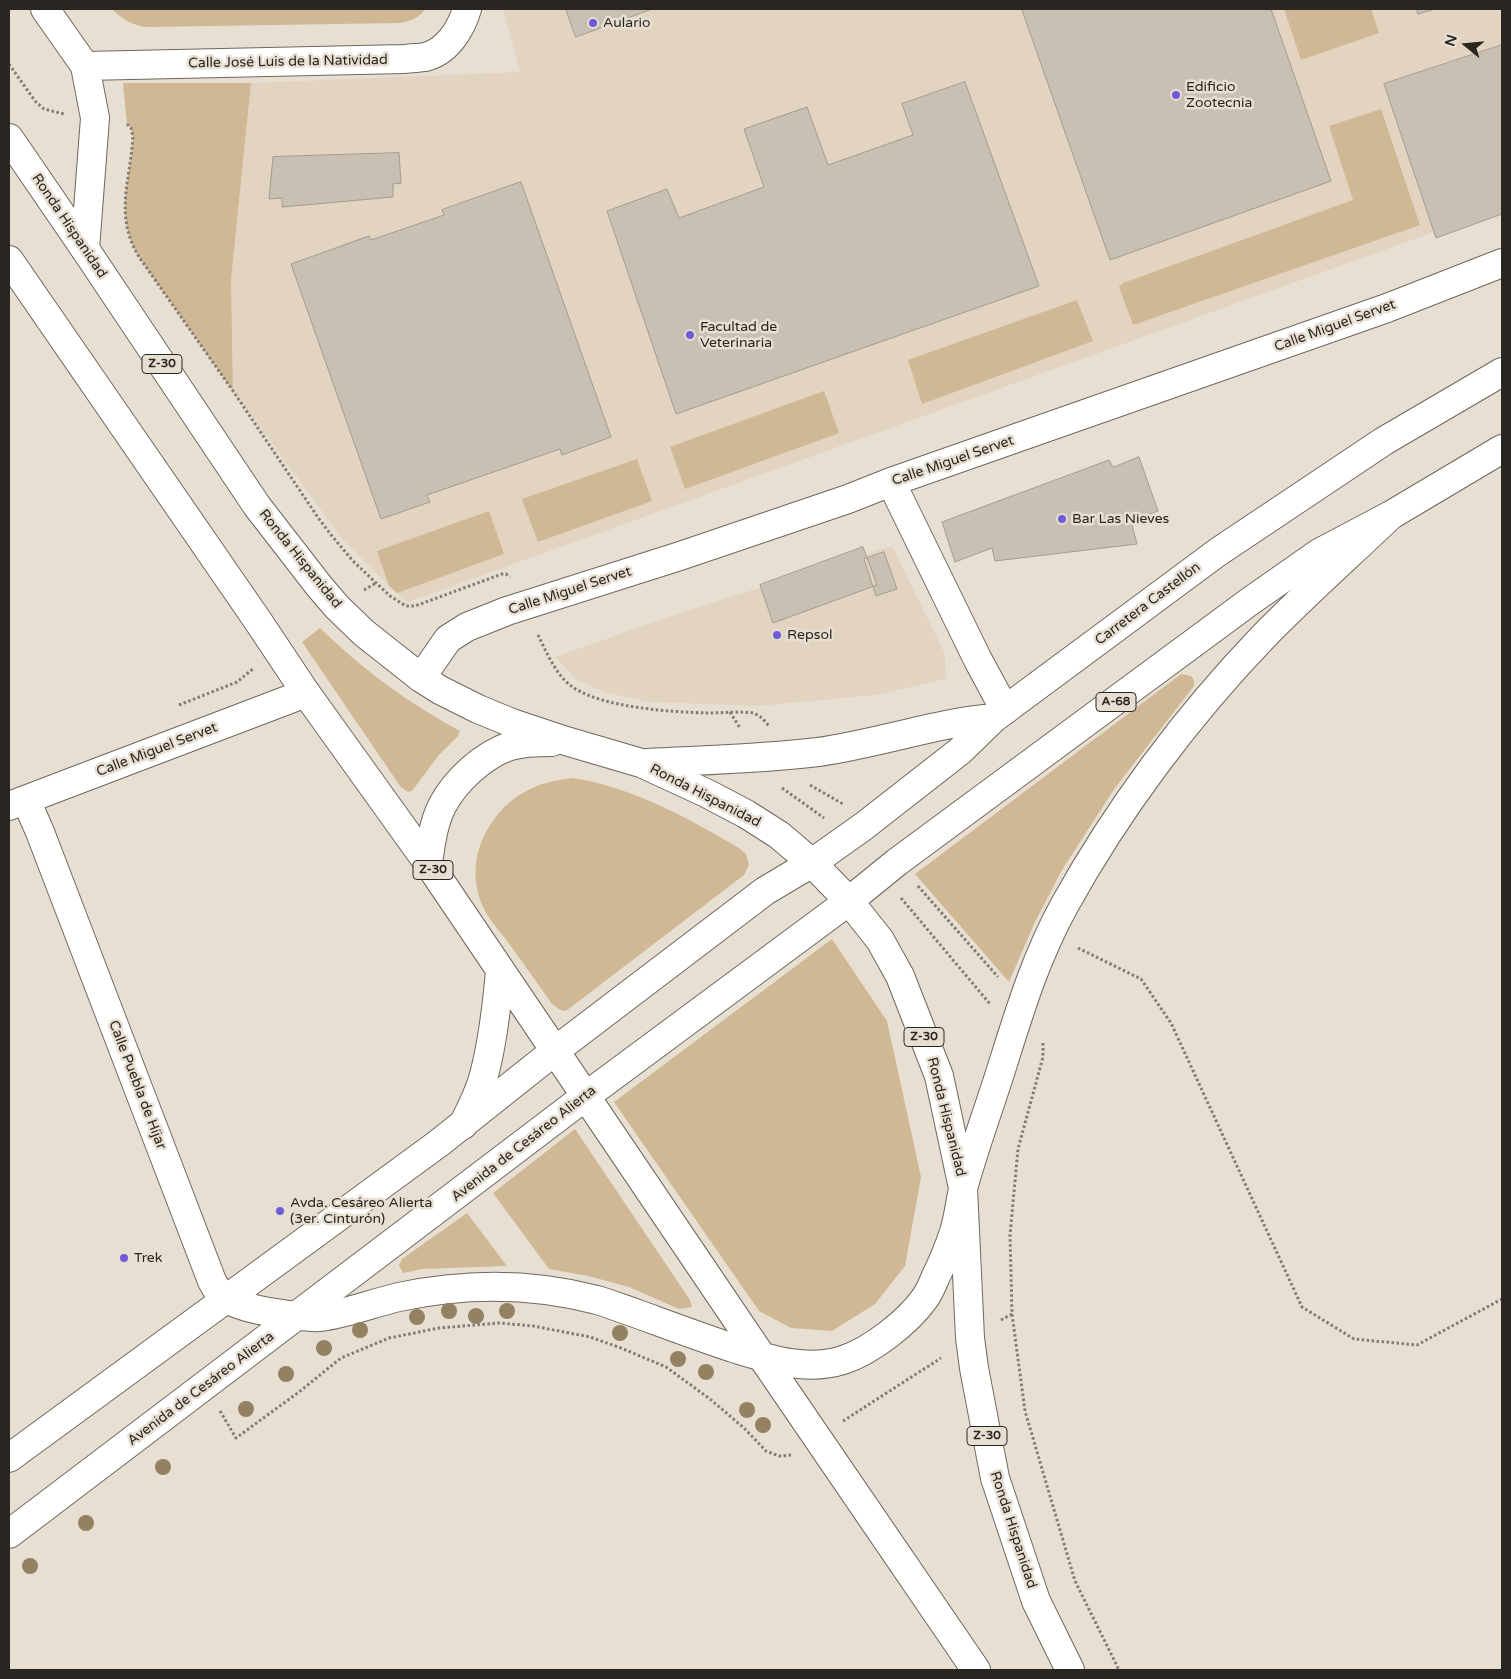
<!DOCTYPE html>
<meta charset="utf-8">
<style>
body{margin:0}
#map{position:relative;width:1511px;height:1679px;overflow:hidden;background:#e8dfd3;font-family:"Varela Round",sans-serif}
canvas{display:block}
.frame{position:absolute;inset:0;border:10px solid #292621;pointer-events:none}
.north{position:absolute;left:1441px;top:20px;width:50px;height:50px;-webkit-text-stroke:4px #e8dfd3;paint-order:stroke;rotate:287deg;font-size:14px;font-weight:700;line-height:20px;text-align:center;color:#292621}
.north::after{content:'';display:block;margin:auto;width:18px;height:22px;background:#292621;clip-path:polygon(50% 0,100% 100%,50% 72%,0 100%)}
</style>
<div id="map">
<canvas width="1511" height="1679"></canvas>
<div class="frame"></div>
<div class="north">N</div>
</div>
<script>
const ctx = document.querySelector('canvas').getContext('2d');
ctx.lineJoin = 'round';
function fill(path, color) { ctx.fillStyle = color; ctx.fill(path, 'evenodd'); }
function trace(path, color, width, dash) { ctx.strokeStyle = color; ctx.lineWidth = width; ctx.lineCap = dash ? 'butt' : 'round'; ctx.setLineDash(dash || []); ctx.stroke(path); }
function write(font, color, halo, rows, align = 'center') {
  ctx.font = font + ' "Varela Round",sans-serif'; ctx.lineWidth = 5; ctx.setLineDash([]); ctx.textBaseline = 'middle'; ctx.strokeStyle = halo; ctx.fillStyle = color; for (const [text, x, y, turn = 0] of rows) {
    ctx.save(); ctx.translate(x, y); ctx.rotate((+turn || 0) * Math.PI / 180); ctx.textAlign = isNaN(turn) ? turn : align; if (halo) ctx.strokeText(text, 0, 0); ctx.fillText(text, 0, 0); ctx.restore();
  }
}
fill(new Path2D(`
 M503 9H1502V45L1384 84 1434 232 408 602 389 586 343 540 233 391 231 280 251 83 520 72Z
 M892 546 945 654 946 679 876 695 757 706 649 702 604 692 576 679 555 657 674 615Z`), '#e2d4c1');
fill(new Path2D(`
 M112 9H425C419 18 411 21 400 23L149 27C133 26 123 20 112 9Z
 M1284 9H1371L1379 33 1301 60Z
 M123 83H251L231 280 233 391 139 257C114 215 130 182 133 137L131 128 127 124Z
 M1381 109 1420 225 1133 325 1119 287 1123 283 1353 200 1329 126Z
 M1077 300 1093 341 922 404 908 360Z
 M824 391 839 433 685 489 670 447Z
 M637 459 652 501 538 542 522 499Z
 M489 511 504 554 397 593 389 586 377 551Z
 M320 628C362 669 408 703 460 731L458 736 438 756 412 791 408 792 400 786 302 642Z
 M1181 674 1191 676 1194 680V686L1115 788 1062 870 1035 922 1009 982 915 874Z
 M573 778C632 787 688 818 739 848L746 854 749 865 744 875 566 1011 560 1010 552 1004C538 984 524 964 510 945 502 934 492 923 485 911 469 879 474 846 495 818 514 792 542 781 573 778Z
 M832 939 887 1021 921 1177 905 1266 875 1304 832 1331 791 1328 759 1311 614 1102Z
 M575 1129 690 1300 692 1307 679 1309 629 1287 588 1276 549 1269 493 1193Z
 M467 1213 507 1266 422 1269 403 1273 399 1265 402 1259Z`), '#d1b895');
const building = new Path2D(`
 M566 9H652L576 37Z
 M1025 9H1271L1331 181 1110 260 1022 10Z
 M1417 9H1435L1418 14Z
 M1502 45V214L1436 238 1384 84Z
 M965 82 1039 286 676 414 607 211 667 189 679 218 764 187 744 129 807 107 828 165 913 135 902 104Z
 M399 153 401 183 393 184V197L282 207V198L269 199 273 157Z
 M521 182 611 437 562 455 560 449 427 495 430 502 381 519 291 264 369 236 371 240 444 215 442 210Z
 M1139 457 1158 511 1131 521 1137 544 995 561 992 548 955 562 942 522 1109 460 1113 467Z
 M863 547 877 585 773 623 760 585Z
 M884 552 897 589 876 596 864 559Z`);
fill(building, '#c9c0b4');
trace(building, '#a49c90', 1);
const street = new Path2D(`
 M45 9 85 66 95 118 85 249
 M85 66 405 59C412 58 419 58 425 57 447 52 461 29 467 9
 M891 482 978 660 1005 710
 M421 678 448 639 467 627 507 611 680 556 848 499 891 482 1387 308 1502 263
 M26 800 40 832 212 1281C216 1288 220 1296 227 1299 247 1310 275 1313 297 1316`);
const secondary = new Path2D(`
 M9 806 306 693`);
const primary = new Path2D(`
 M9 1458 439 1143 556 1050 765 891 812 863
 M9 1534 586 1096 849 901`);
const highway = new Path2D(`
 M9 138 85 249 257 506 319 586 337 607 364 633 421 678 440 690 478 709 512 723 566 741 641 763 706 793 746 814 779 835 812 863 849 901 880 940 900 976 939 1076 963 1188 970 1338 974 1368 995 1478 1036 1601 1070 1670
 M9 260 258 621 306 693 428 863 762 1357 976 1670
 M647 763C704 760 761 759 818 752 877 744 934 723 994 718
 M428 863C431 844 433 824 442 806 455 781 483 755 510 746 524 742 538 742 552 742
 M812 863 864 826 960 751 994 718 1218 552 1384 441 1502 372
 M849 901 897 862 1249 602 1319 553 1391 515 1502 449
 M463 1125C471 1108 480 1092 484 1075 493 1041 497 1005 500 971
 M297 1316C305 1316 314 1318 321 1317 348 1313 373 1303 399 1297 465 1283 532 1283 597 1300 610 1304 623 1309 635 1313 668 1325 700 1337 733 1348 769 1359 806 1372 843 1360 871 1351 908 1322 925 1298 930 1291 933 1283 936 1276 943 1262 949 1247 954 1232 959 1216 960 1200 964 1185 975 1146 989 1108 1001 1070 1019 1013 1035 959 1064 906 1117 810 1187 716 1264 636 1305 594 1349 555 1391 515`);
trace(street, '#6f675c', 30);
trace(secondary, '#6f675c', 30);
trace(primary, '#6f675c', 30);
trace(highway, '#6f675c', 30);
trace(new Path2D(`
 M9 64 35 101 44 109 64 114
 M127 124 131 128 133 137C130 182 114 215 139 257L233 391 319 519 332 536 353 561 390 596 406 606H415L502 574H506L510 577
 M364 590 376 583
 M538 635C547 653 556 676 574 688 605 708 672 712 708 713 724 713 739 711 754 713L762 718 769 726
 M179 705 237 682 254 668
 M730 712 740 728
 M810 785 843 804
 M782 788 824 818
 M918 886 998 977
 M901 898 990 1004
 M1078 948 1141 979 1171 1023 1302 1307 1354 1339 1417 1345 1502 1299
 M1043 1043V1057L1018 1149 1010 1235 1012 1314 1025 1411 1075 1581 1119 1670
 M1001 1320 1012 1314
 M220 1411 236 1438 299 1392 341 1358 389 1338 439 1328 499 1323 533 1326 590 1337 621 1348 666 1367 710 1399 744 1428 766 1451 779 1456 792 1455
 M843 1421 941 1358`), '#817b73', 3, [2.5, 2.5]);
trace(street, '#fff', 28);
trace(secondary, '#fff', 28);
trace(primary, '#fff', 28);
trace(highway, '#fff', 28);
ctx.fillStyle = '#938162';
for (const [x, y] of [
 [449,1311],
 [507,1311],
 [476,1316],
 [417,1317],
 [360,1330],
 [620,1333],
 [324,1348],
 [678,1359],
 [706,1372],
 [286,1374],
 [246,1409],
 [747,1410],
 [763,1425],
 [163,1467],
 [86,1523],
 [30,1566]
]) { ctx.beginPath(); ctx.arc(x, y, 8, 0, 2 * Math.PI); ctx.fill(); }
for (const [x, y, r, color] of [
 [593,23,5,"#6e5bd5"],
 [1176,95,5,"#6e5bd5"],
 [690,335,5,"#6e5bd5"],
 [1062,519,5,"#6e5bd5"],
 [777,635,5,"#6e5bd5"],
 [280,1211,5,"#6e5bd5"],
 [124,1258,5,"#6e5bd5"]
]) { const dot = new Path2D(); dot.arc(x, y, r, 0, 2 * Math.PI); ctx.fillStyle = color; ctx.fill(dot); trace(dot, '#e8dfd3', 2); }
for (const [x, y, w] of [
 [162,364,40],
 [1116,702,40],
 [433,870,40],
 [924,1037,40],
 [987,1436,40]
]) { const box = new Path2D(); box.roundRect(x - w / 2, y - 9.5, w, 19, 4); ctx.fillStyle = '#e8dfd3'; ctx.fill(box); trace(box, '#292621', 1); }
write('bold 12px', '#292621', null, [
 ["Z-30",162,364],
 ["A-68",1116,702],
 ["Z-30",433,870],
 ["Z-30",924,1037],
 ["Z-30",987,1436]
]);
write('14px', '#292621', '#e8dfd3', [
 ["Aulario",603,23],
 ["Edificio",1186,87],
 ["Zootecnia",1186,103],
 ["Facultad de",700,327],
 ["Veterinaria",700,343],
 ["Bar Las Nieves",1072,519],
 ["Repsol",787,635],
 ["Avda. Cesáreo Alierta",290,1203],
 ["(3er. Cinturón)",290,1219],
 ["Trek",134,1258]
], 'left');
write('14px', '#292621', '#e8dfd3', [
 ["Calle José Luis de la Natividad",288,62,-1],
 ["Ronda Hispanidad",69,226,56],
 ["Calle Miguel Servet",1335,326,-20],
 ["Calle Miguel Servet",953,461,-19],
 ["Ronda Hispanidad",300,559,51],
 ["Calle Miguel Servet",570,591,-18],
 ["Carretera Castellón",1148,604,-37],
 ["Calle Miguel Servet",157,750,-21],
 ["Ronda Hispanidad",705,796,27],
 ["Calle Puebla de Híjar",137,1085,69],
 ["Ronda Hispanidad",946,1117,76],
 ["Avenida de Cesáreo Alierta",524,1144,-38],
 ["Avenida de Cesáreo Alierta",201,1389,-37],
 ["Ronda Hispanidad",1013,1530,72]
]);
</script>
